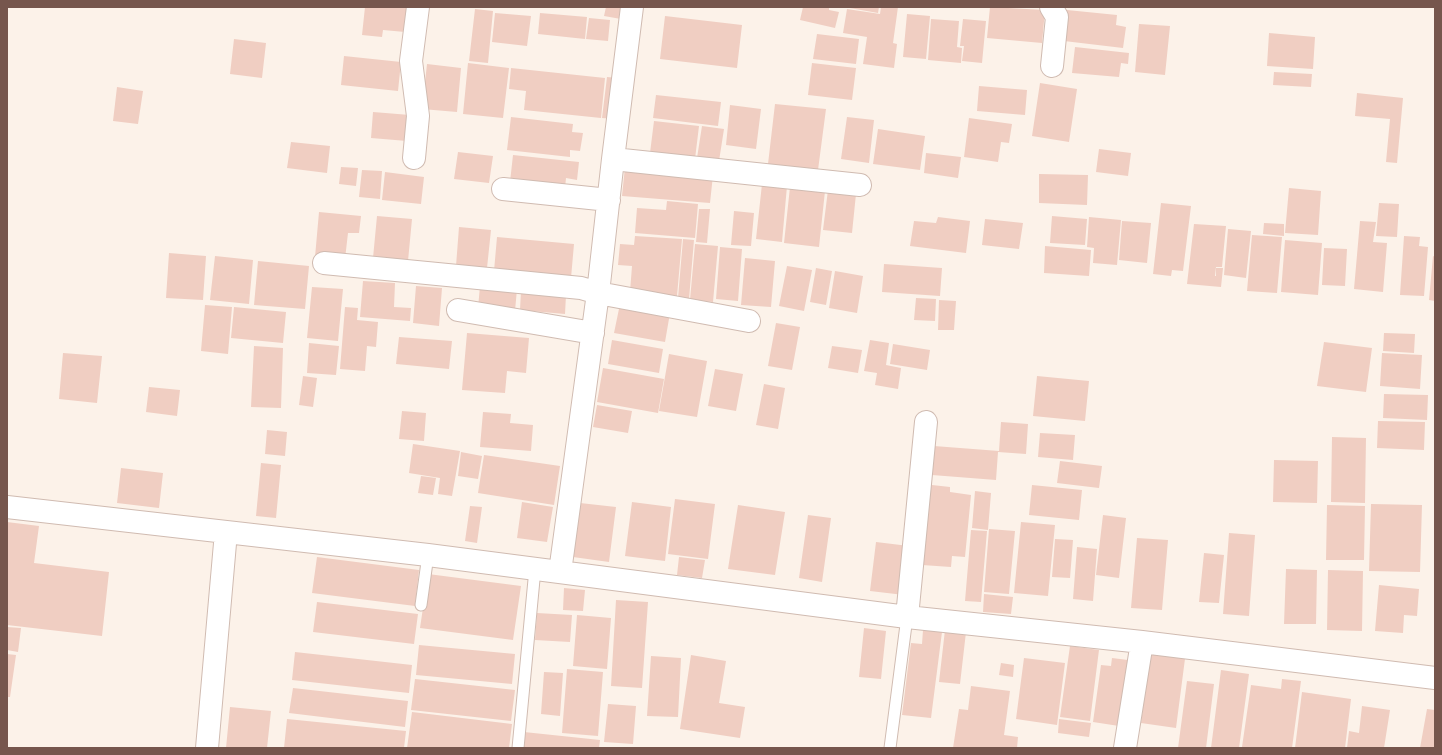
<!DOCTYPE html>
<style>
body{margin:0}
#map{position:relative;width:1442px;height:755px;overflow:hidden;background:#fcf2e9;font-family:Commissioner,sans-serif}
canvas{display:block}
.frame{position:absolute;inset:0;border:8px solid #76564d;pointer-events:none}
</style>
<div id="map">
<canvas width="1442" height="755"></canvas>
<div class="frame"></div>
</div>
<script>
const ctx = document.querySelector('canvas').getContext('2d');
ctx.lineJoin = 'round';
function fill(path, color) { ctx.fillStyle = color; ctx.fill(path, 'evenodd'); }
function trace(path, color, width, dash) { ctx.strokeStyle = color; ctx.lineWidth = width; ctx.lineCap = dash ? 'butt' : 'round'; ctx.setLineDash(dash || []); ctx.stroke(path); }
fill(new Path2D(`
 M365 7H408L405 32 383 30 382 37 362 35Z
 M606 7H623L621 19 604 16Z
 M803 7H829V10L839 12 835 28 800 20Z
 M844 7H879L878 13Z
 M881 7H898L893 43 897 44 894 68 863 64 867 37 843 33 847 9 880 14Z
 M990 7 1045 10 1042 43 987 38Z
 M475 9 493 11 488 63 469 61Z
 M1067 10 1117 15 1116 25 1126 27 1123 48 1064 41Z
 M495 13 531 16 527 46 492 42Z
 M540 13 587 17 585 39 538 34Z
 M907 14 930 16 926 59 903 57Z
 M665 16 742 25 737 68 660 59Z
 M589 18 610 20 608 41 586 39Z
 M931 19 959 21 957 47 962 48 961 63 928 60Z
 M963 19 986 21 982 63 962 61 964 46H960Z
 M1139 24 1170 26 1165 75 1135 72Z
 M1269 33 1315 37 1313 69 1267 66Z
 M817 34 859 39 856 64 813 59Z
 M234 39 266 43 262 78 230 74Z
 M1075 47 1129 53 1128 64 1121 63 1119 77 1072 73Z
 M344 56 401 62 398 91 341 85Z
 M468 63 509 68 503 118 463 114Z
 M812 63 856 68 852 100 808 95Z
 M427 64 461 68 457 112 422 109Z
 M511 68 605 78 601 118 524 110 526 91 509 89Z
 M1274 72 1312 74 1311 87 1273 85Z
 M607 77 619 78 614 119 602 118Z
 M1040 83 1077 89 1069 142 1032 136Z
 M979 86 1027 90 1025 115 977 111Z
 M117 87 143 91 138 124 113 121Z
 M1357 93 1403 98 1397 163 1386 162 1390 119 1355 116Z
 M656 95 721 102 718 126 653 118Z
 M775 104 826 109 818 170 768 164Z
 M730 105 761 109 756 149 726 145Z
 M373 112 410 115 407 141 371 138Z
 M511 117 573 124 572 132 583 133 580 151 570 150V157L507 150Z
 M847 117 874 120 869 163 841 159Z
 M969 118 1012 124 1009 143 1001 142 998 162 964 157Z
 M654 121 699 126 695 159 650 153Z
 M702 126 724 129 719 161 697 158Z
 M878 129 925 136 920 170 873 164Z
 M291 142 330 146 327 173 287 168Z
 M1099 149 1131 153 1128 176 1096 172Z
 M458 152 493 156 489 183 454 179Z
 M926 153 961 157 958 178 924 173Z
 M513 155 579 162 577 180 566 178 565 188 510 182Z
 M341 167 358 168 356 186 339 184Z
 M625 167 713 175 710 203 622 196Z
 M362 170 382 171 380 199 359 197Z
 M385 172 424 177 421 204 382 200Z
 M1039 174 1088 175 1087 205 1039 203Z
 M762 184 787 186 782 242 756 239Z
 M790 187 825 191 819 247 784 243Z
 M1289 188 1321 191 1318 235 1285 233Z
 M828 190 856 194 852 233 823 230Z
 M667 201 698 204 695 238 635 233 637 208 666 210Z
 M1161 203 1191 206 1183 271 1172 270 1171 276 1153 274Z
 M1379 203 1399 204 1397 237 1376 236Z
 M699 209H710L707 243 696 242Z
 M734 211 754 213 751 246 731 245Z
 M319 212 361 216 359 233H348L345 259 315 257Z
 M377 216 412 219 408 261 373 258Z
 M1052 216 1087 219 1085 245 1050 243Z
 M938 217 970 221 966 253 910 246 914 221 936 223Z
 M1089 217 1121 220 1117 265 1093 263 1094 248 1087 247Z
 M985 219 1023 223 1019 249 982 245Z
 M1122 221 1151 223 1147 263 1119 260Z
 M1360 221 1376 222 1373 242 1387 243 1383 292 1354 289Z
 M1264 223 1284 224V236L1263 234Z
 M1194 224 1226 226 1222 267H1216L1215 276H1209H1216V268H1223L1221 287 1187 284Z
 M459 227 491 230 487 268 456 266Z
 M1228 229 1251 231 1246 278 1224 275Z
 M1252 235 1282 237 1277 293 1247 291Z
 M635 236 682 239 677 296 630 292 632 266 618 265 620 244 634 245Z
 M1404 236 1420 237 1419 246 1428 247 1424 296 1400 295Z
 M497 237 574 244 571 278 494 271Z
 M683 239 694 240 689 299 678 298Z
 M1285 240 1322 243 1318 295 1281 292Z
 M695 244 718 246 713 302 690 300Z
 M1045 246 1091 250 1089 276 1044 273Z
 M720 247 742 249 738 301 716 299Z
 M1324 248 1347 249 1345 286 1322 285Z
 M169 253 206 256 203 300 166 298Z
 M215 256 253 260 249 304 210 300Z
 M1433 256 1435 257V301L1429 300Z
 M745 258 775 261 771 307 741 305Z
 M258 261 309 266 305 309 254 305Z
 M884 264 942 268 940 296 882 292Z
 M787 266 812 270 804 311 779 306Z
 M816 268 832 271 826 305 810 302Z
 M835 271 863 276 857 313 829 308Z
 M363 281 395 283 394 307 411 308 410 321 360 317Z
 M416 286 442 288 439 326 413 323Z
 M480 286 517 289 515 311 478 308Z
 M312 287 343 289 338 341 307 338Z
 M521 291 566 295 565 314 520 310Z
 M916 298 936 299 935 321 914 320Z
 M939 300 956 301 954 330H938Z
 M620 304 670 313 665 342 614 333Z
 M205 305 232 307 228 354 201 351Z
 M234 307 286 312 283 343 231 338Z
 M345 307 358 308 357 320 378 322 376 347 367 346 365 371 340 369Z
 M776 323 800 327 792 370 768 366Z
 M467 333 529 338 526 373 507 371 505 393 462 390Z
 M1384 333 1415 334 1414 353 1383 351Z
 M399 337 452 341 449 369 396 364Z
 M612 340 663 349 659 373 608 364Z
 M870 340 889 343 886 365 901 368 898 389 875 385 877 373 864 371Z
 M1324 342 1372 348 1366 392 1317 386Z
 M309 343 339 346 336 375 307 373Z
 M893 344 930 350 927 370 890 364Z
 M254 346 283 348 281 408 251 407Z
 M832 346 862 350 858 373 828 368Z
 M63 353 102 356 97 403 59 399Z
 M1382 353 1422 355 1420 389 1380 386Z
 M669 354 707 361 697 417 659 411Z
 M603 368 664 379 658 413 597 402Z
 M715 369 743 374 736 411 708 406Z
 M303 376 317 378 313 407 299 405Z
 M1037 376 1089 381 1085 421 1033 416Z
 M764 384 785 388 778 429 756 425Z
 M149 387 180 390 177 416 146 412Z
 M1384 394 1428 395 1427 420 1383 418Z
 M597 405 632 411 628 433 593 427Z
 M402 411 426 413 424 441 399 439Z
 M483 412 511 414 510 423 533 425 531 451 480 447Z
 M1378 421 1425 422 1424 450 1377 448Z
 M1001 422 1028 424 1026 454 998 452 996 480 932 475 934 446 999 451Z
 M267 430 287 432 285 456 265 454Z
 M1040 433 1075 435 1073 460 1038 457Z
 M1332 437 1366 438 1365 503 1331 502Z
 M413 444 460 451 452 496 438 494 440 478 409 473Z
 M461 452 482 456 478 479 458 476Z
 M484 455 560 466 554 505 478 493Z
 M1274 460 1318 461 1317 503 1273 502Z
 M1060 461 1102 466 1099 488 1057 483Z
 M261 463 281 465 276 518 256 516Z
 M121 468 163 473 159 508 117 503Z
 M421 476 436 478 433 495 418 493Z
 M923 484 950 487V492L971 495 965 557 952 556 951 567 922 565Z
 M1032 485 1082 490 1079 520 1029 515Z
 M975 491 991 493 988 530 972 528Z
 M675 499 715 504 708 559 668 554Z
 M522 502 553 507 547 542 517 538Z
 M632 502 671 507 665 561 625 556Z
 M580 503 616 507 609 562 573 557Z
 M1371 504 1422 505 1420 572 1369 571Z
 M738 505 785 512 775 575 728 569Z
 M1327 505 1365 506 1364 560H1326Z
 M470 506 482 507 477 543 465 541Z
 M808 515 831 518 822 582 799 578Z
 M1103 515 1126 518 1119 578 1096 575Z
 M7 522 39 526 34 563 109 572 102 636 7 625Z
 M1021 522 1055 525 1048 596 1014 593Z
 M989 529 1015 531 1009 594 984 592Z
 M971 530 987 531 981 602 965 601Z
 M1229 533 1255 535 1249 616 1223 614Z
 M1137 538 1168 540 1162 610 1131 608Z
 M1055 539 1073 540 1070 578 1052 577Z
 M876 542 909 546 904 595 870 591Z
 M1077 547 1097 549 1093 601 1073 599Z
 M1204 553 1224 555 1219 603 1199 602Z
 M317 557 419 570 415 606 312 593Z
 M679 557 705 560 702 578 677 575Z
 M1286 569 1317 570 1316 624H1284Z
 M1328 570 1363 571 1362 631 1327 630Z
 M428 574 521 586 513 640 420 628Z
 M1379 585 1419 589 1417 616 1404 615 1403 633 1375 631Z
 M564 588 585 590 583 611 563 610Z
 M984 594 1013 597 1011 614 983 612Z
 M616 600 648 602 642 688 611 686Z
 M317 602 418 614 414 644 313 632Z
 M537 613 572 615 570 642 535 640Z
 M577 615 611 618 607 669 573 666Z
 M7 627 21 628 18 652 7 650Z
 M864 628 886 631 881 679 859 677Z
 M923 630 942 632 931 718 902 715 911 643 922 644Z
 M945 630 966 632 960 684 939 682Z
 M419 645 515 654 512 684 416 675Z
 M1070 646 1099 650 1090 721 1060 717Z
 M1151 647 1186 651 1176 728 1141 723Z
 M295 652 412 665 409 693 292 680Z
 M7 654 16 655 10 697H7Z
 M691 655 726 661 719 703 745 707 740 738 680 729Z
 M651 656 681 658 678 717 647 716Z
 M1024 658 1065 663 1057 725 1016 719Z
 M1112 658 1128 660 1119 726 1093 722 1101 665 1111 666Z
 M1001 663 1014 665 1013 677 999 675Z
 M567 669 603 672 598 736 562 733Z
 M1221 670 1249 674 1239 748H1211Z
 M544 672 563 673 560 716 541 714Z
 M415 679 515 690 511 721 411 710Z
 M1282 679 1301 681 1292 748 1242 747 1251 685 1281 689Z
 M1187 681 1214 684 1206 748H1178Z
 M971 686 1010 691 1004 735 1018 737 1017 748H953L959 709 968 710Z
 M293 688 408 701 405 727 289 713Z
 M1302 692 1351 699 1345 748H1295Z
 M608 704 636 706 633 744 604 742Z
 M1362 706 1390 710 1384 748H1347L1349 731 1359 733Z
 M230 707 271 711 267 748H226Z
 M1427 709 1435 710V748H1420Z
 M412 712 512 724 509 748H407Z
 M287 719 406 731 404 748H284Z
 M1059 719 1091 723 1089 737 1058 733Z
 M524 732 600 740 599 748H522Z`), '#f0cec2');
const lane = new Path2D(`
 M421 605 428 555
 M518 748 535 569
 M890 748 907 617`);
const street = new Path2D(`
 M1051 7 1057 17 1052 66
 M414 158 418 116 411 61 418 7
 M613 159 860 185
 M503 189 609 200
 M324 263 581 288 598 293 749 321
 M458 310 593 333
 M7 507 428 555 907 617 1142 642 1435 678
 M560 572 598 293 613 159 632 7
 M907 617 926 422
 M207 748 226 532
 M1125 748 1142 642`);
trace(lane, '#d0bbb1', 13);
trace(street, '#d0bbb1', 24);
trace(lane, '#fff', 11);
trace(street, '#fff', 22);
</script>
